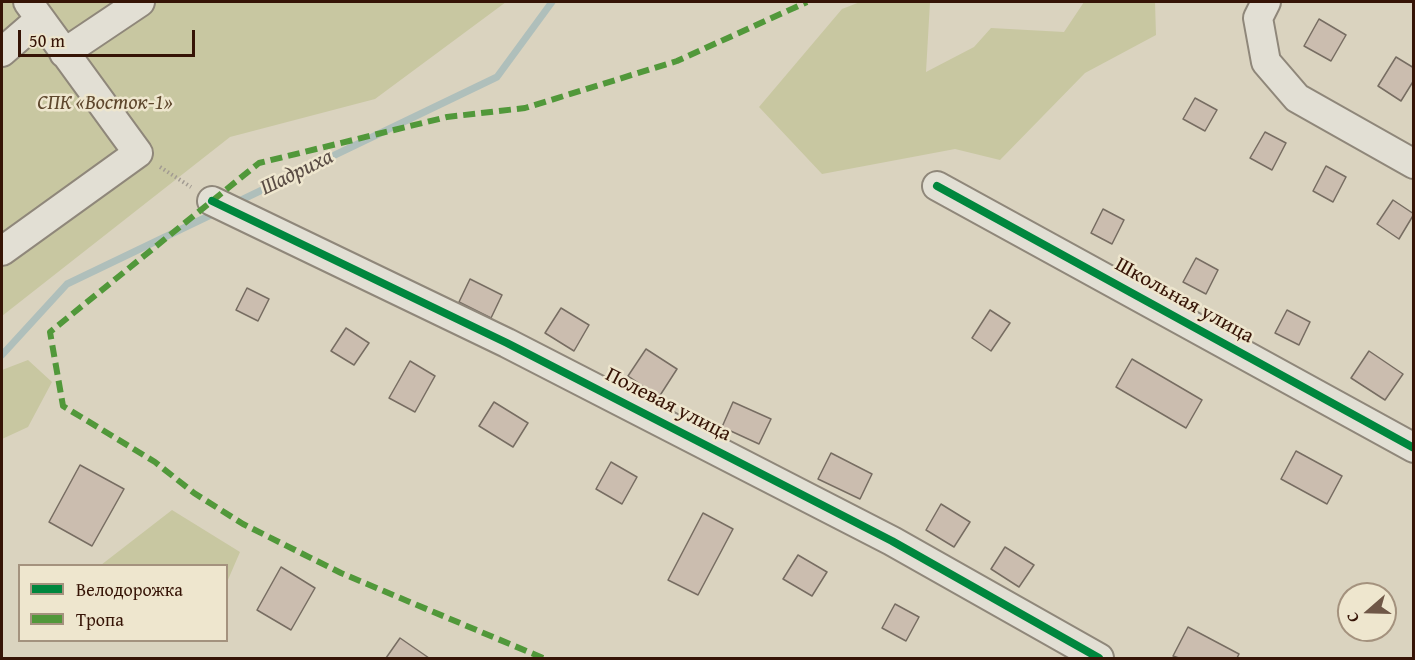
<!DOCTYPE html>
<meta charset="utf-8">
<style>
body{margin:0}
#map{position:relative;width:1415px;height:660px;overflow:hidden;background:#dad3bf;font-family:"Gentium Book Plus",serif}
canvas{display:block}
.frame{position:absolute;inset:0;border:3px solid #361406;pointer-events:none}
.legend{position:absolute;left:18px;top:564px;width:210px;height:78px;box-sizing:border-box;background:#eee6ce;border:2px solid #a4927e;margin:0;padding:8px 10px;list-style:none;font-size:18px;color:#361406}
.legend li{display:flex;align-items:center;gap:12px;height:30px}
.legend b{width:30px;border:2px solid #a4927e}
.north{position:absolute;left:1337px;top:582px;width:60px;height:60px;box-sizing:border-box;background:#eee6ce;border:2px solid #a4927e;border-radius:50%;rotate:250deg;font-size:16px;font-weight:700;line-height:24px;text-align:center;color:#361406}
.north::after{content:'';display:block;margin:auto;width:21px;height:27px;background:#6f5747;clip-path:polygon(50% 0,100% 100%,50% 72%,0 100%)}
.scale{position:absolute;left:18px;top:30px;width:177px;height:27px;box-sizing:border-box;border:3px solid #361406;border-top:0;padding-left:8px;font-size:18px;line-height:21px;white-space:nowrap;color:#361406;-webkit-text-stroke:4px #eee6ce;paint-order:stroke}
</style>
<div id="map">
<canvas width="1415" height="660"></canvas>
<div class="frame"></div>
<ul class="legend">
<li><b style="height:8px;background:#00873e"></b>Велодорожка</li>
<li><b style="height:8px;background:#51983a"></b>Тропа</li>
</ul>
<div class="north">С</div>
<div class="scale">50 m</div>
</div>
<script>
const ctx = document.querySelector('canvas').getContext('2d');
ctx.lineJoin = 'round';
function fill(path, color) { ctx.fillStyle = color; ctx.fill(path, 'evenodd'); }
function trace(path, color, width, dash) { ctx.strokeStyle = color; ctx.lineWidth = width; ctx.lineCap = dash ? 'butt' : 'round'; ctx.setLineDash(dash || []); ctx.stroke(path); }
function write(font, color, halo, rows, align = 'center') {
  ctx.font = font + ' "Gentium Book Plus",serif'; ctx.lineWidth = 5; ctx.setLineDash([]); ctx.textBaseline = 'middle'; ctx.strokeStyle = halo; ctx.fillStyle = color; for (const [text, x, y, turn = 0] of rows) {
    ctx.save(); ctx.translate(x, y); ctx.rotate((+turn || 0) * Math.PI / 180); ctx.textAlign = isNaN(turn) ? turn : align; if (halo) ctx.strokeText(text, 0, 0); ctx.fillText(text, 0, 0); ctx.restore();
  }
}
fill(new Path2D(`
 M2 2H506L375 99 230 137 2 316Z
 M860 2H930L926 72 974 47 991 28 1064 32 1084 2H1155L1156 35 1085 73 1000 160 955 149 822 174 759 107 842 9Z
 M28 360 52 382 28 427 2 439V370Z
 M172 510 240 552 227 582 226 566 101 565Z`), '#c8c7a1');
trace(new Path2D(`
 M235 203 497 77 552 2
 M2 355 67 284 217 212`), '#afbfbb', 7);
const building = new Path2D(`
 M1319 19 1346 35 1331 61 1304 46Z
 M1396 57 1414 68V80L1401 101 1378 86Z
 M1195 98 1217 110 1205 131 1183 119Z
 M1265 132 1286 143 1272 170 1250 158Z
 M1326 166 1346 177 1333 202 1313 191Z
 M1393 200 1414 214 1399 239 1377 224Z
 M1103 209 1124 220 1112 244 1091 233Z
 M1196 258 1218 270 1206 294 1183 282Z
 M470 279 502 295 491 318 459 302Z
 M247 288 269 299 258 321 236 310Z
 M561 308 589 325 574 351 545 333Z
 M990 310 1010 323 991 351 972 338Z
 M1287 310 1310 322 1299 345 1275 333Z
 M346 328 369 343 354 365 331 351Z
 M646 349 677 369 659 397 628 376Z
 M1369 351 1403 374 1385 400 1351 378Z
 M1132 359 1202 400 1186 428 1116 387Z
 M410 361 435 376 415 412 389 398Z
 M494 402 528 423 513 447 479 426Z
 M733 402 771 419 759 444 722 427Z
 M1296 451 1342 476 1327 504 1281 479Z
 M831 453 872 474 860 499 818 479Z
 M611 462 637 477 622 504 596 489Z
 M80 465 124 489 92 546 49 522Z
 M941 504 970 522 954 547 926 530Z
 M703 513 733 529 698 595 668 580Z
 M1005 547 1034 565 1019 587 991 569Z
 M798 555 827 572 812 596 783 579Z
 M281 567 315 588 291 630 257 610Z
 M895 604 919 617 906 641 882 628Z
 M1188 627 1239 654 1237 658H1179L1173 656Z
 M400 638 429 658H386Z`);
fill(building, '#cbbdaf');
trace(building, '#776d62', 1.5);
const minor = new Path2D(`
 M1266 2 1258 18 1266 62 1297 98 1414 164
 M2 52 40 19
 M64 53 140 2
 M937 186 1414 448
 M212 201 507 343 892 541 1099 658
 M2 251 138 153 28 2`);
trace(minor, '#8f877a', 32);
trace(new Path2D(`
 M160 167 191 187`), '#a29b92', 4, [1.5, 3]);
trace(minor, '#e2dfd4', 28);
trace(new Path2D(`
 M543 658 341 573 243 524 194 493 155 462 63 406 50 332 259 163 447 117 525 108 677 61 807 2`), '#51983a', 6, [12, 6]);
trace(new Path2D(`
 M937 186 1414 448
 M212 201 507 343 892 541 1099 658`), '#00873e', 8);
write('italic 21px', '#5e472d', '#eee6ce', [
 ["СПК «Восток-1»",105,104]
]);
write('21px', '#361406', '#eee6ce', [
 ["Школьная улица",1184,301,29],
 ["Полевая улица",668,405,27]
]);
write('italic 22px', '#5a4d45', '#eee6ce', [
 ["Шадриха",297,173,-26]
]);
</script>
